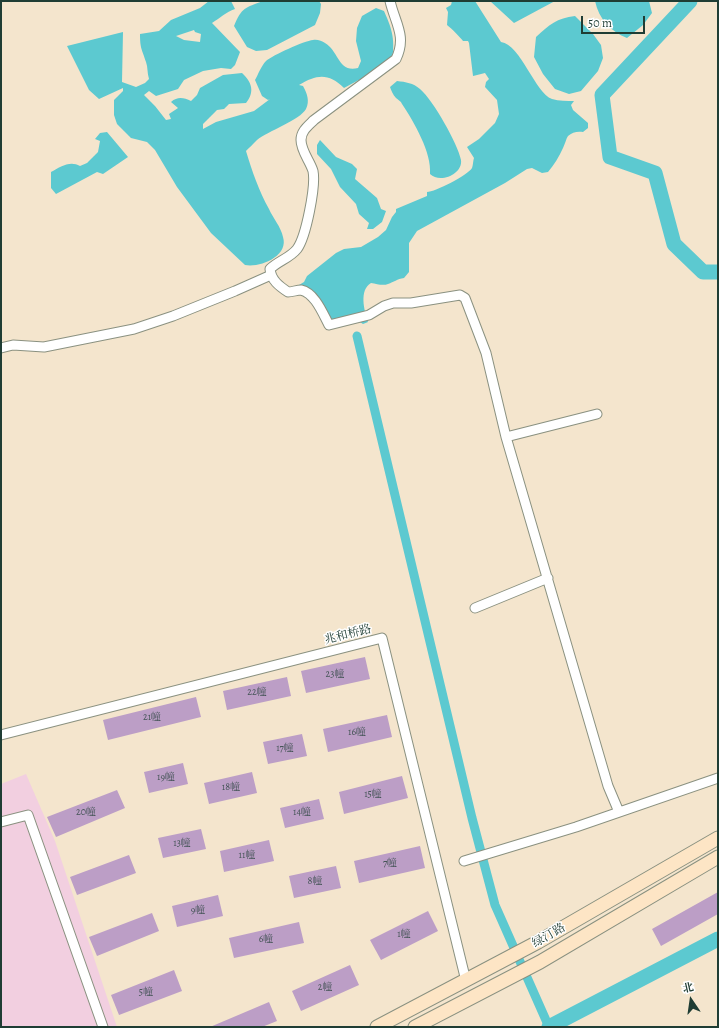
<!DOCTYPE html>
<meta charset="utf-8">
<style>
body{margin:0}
#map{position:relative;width:719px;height:1028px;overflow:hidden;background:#f4e5cd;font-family:Alegreya,"Noto Serif SC",serif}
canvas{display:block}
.frame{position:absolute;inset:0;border:2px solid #1f3d34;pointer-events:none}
.north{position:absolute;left:671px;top:980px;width:40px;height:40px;-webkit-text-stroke:3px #fff;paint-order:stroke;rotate:347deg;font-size:11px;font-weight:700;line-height:16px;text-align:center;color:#1f3d34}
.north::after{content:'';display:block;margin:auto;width:14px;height:18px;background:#1f3d34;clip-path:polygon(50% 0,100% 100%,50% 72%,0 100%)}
.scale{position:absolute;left:581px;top:16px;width:64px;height:18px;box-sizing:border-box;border:2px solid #1f3d34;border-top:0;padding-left:5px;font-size:12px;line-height:14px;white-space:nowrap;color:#1f3d34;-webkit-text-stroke:3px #fff;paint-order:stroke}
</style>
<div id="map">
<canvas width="719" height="1028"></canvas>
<div class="frame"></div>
<div class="north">北</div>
<div class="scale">50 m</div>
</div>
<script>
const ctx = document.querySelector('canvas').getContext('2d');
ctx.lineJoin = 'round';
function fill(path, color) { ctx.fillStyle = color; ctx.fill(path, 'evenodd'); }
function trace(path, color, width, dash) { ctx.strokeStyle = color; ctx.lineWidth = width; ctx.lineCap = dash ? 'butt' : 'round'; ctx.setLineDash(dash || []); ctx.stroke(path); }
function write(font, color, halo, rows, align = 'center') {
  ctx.font = font + ' Alegreya,"Noto Serif SC",serif'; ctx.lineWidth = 3; ctx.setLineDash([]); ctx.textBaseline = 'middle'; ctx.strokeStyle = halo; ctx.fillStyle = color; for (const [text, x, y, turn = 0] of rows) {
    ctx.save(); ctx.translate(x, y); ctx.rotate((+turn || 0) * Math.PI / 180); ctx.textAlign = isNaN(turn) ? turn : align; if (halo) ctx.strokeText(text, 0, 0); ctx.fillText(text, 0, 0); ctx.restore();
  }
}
fill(new Path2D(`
 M26 774 55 841 117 1027H1V784Z`), '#f2cfe0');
fill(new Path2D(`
 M209 1H231L235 9C226 12 220 18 212 23L240 52 235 65 231 69 221 68 203 71 184 80 178 89 156 96 149 91 144 95 155 106 166 120 171 119 169 114 178 108 171 102C178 96 184 98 191 101L197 95 200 88 223 75 242 73C252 82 255 92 246 103L229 104 224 109 217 110 203 124V129L216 122 254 111 270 99 268 100 262 96 255 80C258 75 261 66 266 61 273 55 304 41 313 40 317 39 322 41 325 43 339 51 338 73 358 68L361 61 356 41 357 28 362 16 376 8 384 11C393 31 395 40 392 62L344 88C329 73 317 74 299 85L303 86C307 93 310 101 306 109 300 120 268 131 257 140 253 144 249 148 246 151 252 171 259 191 269 209 273 218 281 227 283 237 289 256 260 268 245 265L211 233 177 187 155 150 147 142 131 138 117 124 114 115V100L123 91V88L99 99 89 90 67 46 123 32 122 82 136 87 145 83 149 79C147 73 148 67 146 62 142 49 140 49 140 34L159 31 171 20 200 8ZM194 30 195 32 201 34 200 42 184 40 176 36Z
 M263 1H319L321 4 320 13 315 25 267 50 256 51 247 47 234 26C242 7 245 8 263 1Z
 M452 1H475L501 42C521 45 535 93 552 99 559 101 567 101 574 101L571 105 573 110 588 123V128L583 132C578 131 572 132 568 136 566 139 565 144 563 148 559 157 554 165 548 172L542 173 532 168 527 169 505 183 417 231 409 243V272L404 278C397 279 394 282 388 284 383 286 377 284 371 283 359 290 364 310 368 322L363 324C358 321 350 316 344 317 338 317 336 321 331 320L312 294 303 295 299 285 304 282 307 276 336 253 344 249 361 247 378 237 386 230 392 217 396 212V209L427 196V192C435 192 468 175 472 168 473 166 473 161 474 158L467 147 479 139 495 123 499 114 497 100 485 87 486 82 489 79 485 73 473 76 469 43 468 41H463C461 38 451 28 447 25L448 12 446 8 451 5Z
 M490 1H555L514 23Z
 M595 1H649L652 13 643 25 627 38C610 31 599 19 595 1Z
 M575 16 593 34 601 45 603 58 598 71 581 91 569 94 555 89 543 74 534 57 536 37C549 25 557 18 575 16Z
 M397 81C406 82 413 83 420 89 433 100 458 144 461 160 463 174 440 184 430 174 432 153 414 122 402 104 401 101 398 100 396 98 393 95 391 90 390 87Z
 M107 132 128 157 103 174 97 172 56 194 51 188V172C60 167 70 160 80 166L87 163 98 152 100 141 95 139 100 133Z
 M320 140 336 157 352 164 357 169 355 179 377 198 381 209 386 211 382 222 373 229H367L369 223 359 214 356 204 340 187 331 169 317 154V145Z`), '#5cc9d0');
trace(new Path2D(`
 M357 336 472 818 495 905 549 1027`), '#5cc9d0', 9);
trace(new Path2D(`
 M690 1 602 95 610 157 655 173 674 244 703 272H718
 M549 1027 718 939`), '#5cc9d0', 15);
fill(new Path2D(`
 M365 657 370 679 306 693 301 671Z
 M287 677 291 696 227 710 223 691Z
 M196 697 201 717 108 740 103 720Z
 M387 715 392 737 328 752 323 729Z
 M302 734 307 756 268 764 263 742Z
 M183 763 188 784 149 793 144 772Z
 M252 772 257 793 209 804 204 783Z
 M402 776 408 798 344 814 339 792Z
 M117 790 125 808 56 837 47 817Z
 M319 799 324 819 285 828 280 808Z
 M201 829 206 849 163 858 158 838Z
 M269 840 274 861 224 872 220 851Z
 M420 846 425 868 359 883 354 861Z
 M129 855 136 873 77 895 70 877Z
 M336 866 341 888 294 898 289 876Z
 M718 892V914L661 946 652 929Z
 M218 895 223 916 177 927 172 906Z
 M428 911 438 931 381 960 370 940Z
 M152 913 159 931 97 956 89 937Z
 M299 922 304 943 234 958 229 938Z
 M350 965 359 985 301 1011 292 991Z
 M174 970 182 991 119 1015 111 995Z
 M269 1002 277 1021 262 1027H210Z`), '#bc9ec6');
const street = new Path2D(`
 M390 1C395 23 407 36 396 59L314 120C308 126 301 131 301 140 301 151 310 161 313 171 316 186 306 237 297 249 290 258 278 261 270 269 271 280 279 286 288 292 292 292 297 290 301 290 315 293 323 314 329 325L369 315 384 306 393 303H411L460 295 465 298 486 353 506 437 608 786 619 812
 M1 348 13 345 44 347 134 329 173 316 235 291 271 275
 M506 437 597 414
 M475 608 548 578
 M1 735 382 638 466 981
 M1 822 28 815 103 1027
 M464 861 576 827 718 778`);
const secondary = new Path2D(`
 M377 1027 538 942 718 838
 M415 1027 540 962 718 857`);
trace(street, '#8a9180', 11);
trace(secondary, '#8a9180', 15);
trace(street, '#fff', 9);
trace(secondary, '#fde5c5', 13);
write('10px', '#465558', null, [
 ["23幢",335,675],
 ["22幢",257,693],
 ["21幢",152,718],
 ["16幢",357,733],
 ["17幢",285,749],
 ["19幢",166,778],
 ["18幢",231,788],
 ["15幢",373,795],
 ["20幢",86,813],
 ["14幢",302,813],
 ["13幢",182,844],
 ["11幢",247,856],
 ["7幢",390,864],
 ["8幢",315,882],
 ["9幢",198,911],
 ["1幢",404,935],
 ["6幢",266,940],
 ["2幢",325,988],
 ["5幢",146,993]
]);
write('12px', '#1f3d34', '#fff', [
 ["兆和桥路",348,635,-14],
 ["绿汀路",549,936,-30]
]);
</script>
